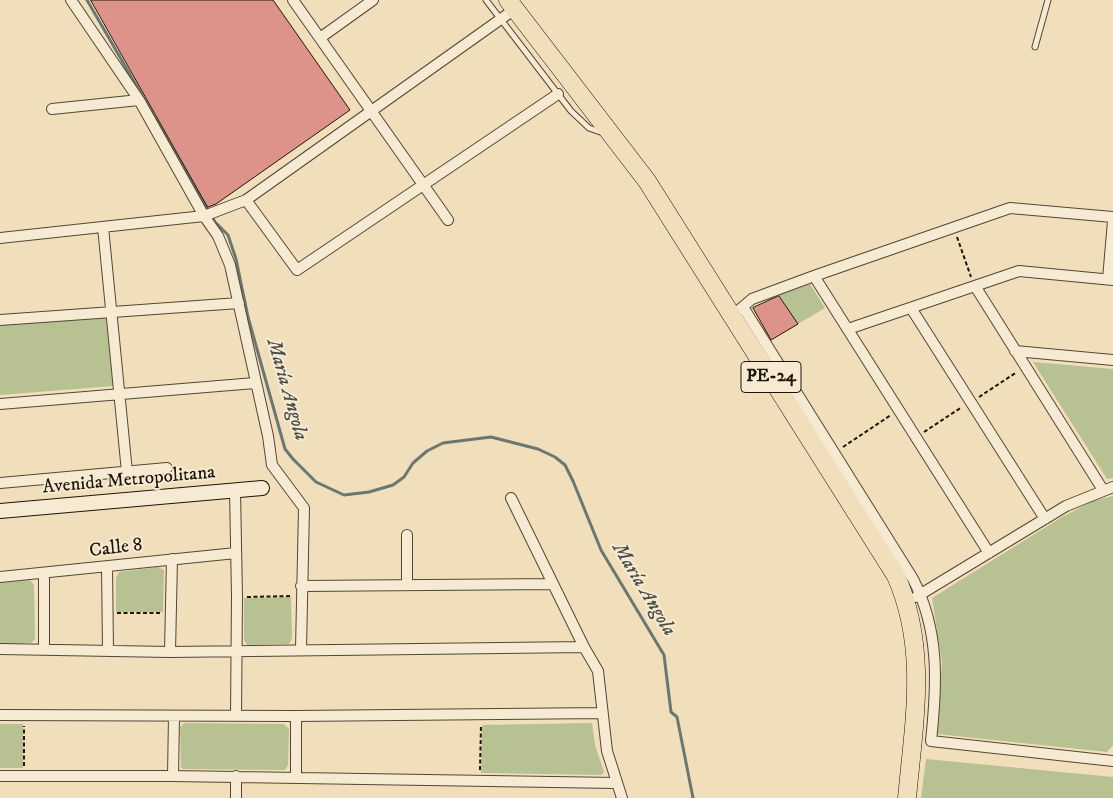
<!DOCTYPE html>
<meta charset="utf-8">
<style>
body{margin:0}
canvas{display:block;background:#f1debb}
</style>
<canvas width="1113" height="798"></canvas>
<script>
const ctx = document.querySelector('canvas').getContext('2d');
ctx.lineJoin = 'round';
function fill(path, color) { ctx.fillStyle = color; ctx.fill(path, 'evenodd'); }
function trace(path, color, width, dash) { ctx.strokeStyle = color; ctx.lineWidth = width; ctx.lineCap = dash ? 'butt' : 'round'; ctx.setLineDash(dash || []); ctx.stroke(path); }
function write(font, color, halo, rows, align = 'center') {
  ctx.font = font + ' "IM FELL DW Pica",serif'; ctx.lineWidth = 4; ctx.setLineDash([]); ctx.textBaseline = 'middle'; ctx.strokeStyle = halo; ctx.fillStyle = color; for (const [text, x, y, turn = 0] of rows) {
    ctx.save(); ctx.translate(x, y); ctx.rotate((+turn || 0) * Math.PI / 180); ctx.textAlign = isNaN(turn) ? turn : align; if (halo) ctx.strokeText(text, 0, 0); ctx.fillText(text, 0, 0); ctx.restore();
  }
}
fill(new Path2D(`
 M810 284 825 308 798 324 779 295Z
 M106 316 113 386 0 395V325Z
 M1033 362 1113 369V478L1107 479Z
 M1113 496V745L1107 752 937 734 942 663 932 598 1062 517 1093 501Z
 M158 567 164 570 163 612H116V578L119 572Z
 M30 580 34 585 35 639 31 643 0 644V583Z
 M291 597 292 639 289 644 247 645 244 640V598Z
 M184 723 284 724 289 729 288 765 285 770 183 769 181 767 180 727Z
 M592 723 595 745 604 772 602 775 481 773 482 725Z
 M0 724H23V768H0Z
 M926 759 1113 777V798H921Z`), '#b8c191');
trace(new Path2D(`
 M87 0 215 222 228 235 236 259 248 317 285 449 293 459 316 482 344 495 369 492 393 485 404 477 413 463 427 451 443 443 491 437 538 449 555 457 565 465 573 481 601 550 664 655 671 712 677 717 693 798`), '#6b7872', 3);
const building = new Path2D(`
 M91 0H273L350 110 216 204 208 207Z
 M779 296 798 324 771 340 753 308Z`);
fill(building, '#de938a');
trace(building, '#1f1408', 1);
const lane = new Path2D(`
 M486 0 571 111 589 128 603 133
 M1035 47 1048 0`);
const street = new Path2D(`
 M71 0 139 100 204 216 218 236 230 265 268 436 272 465 304 508 301 649
 M293 0 448 220
 M320 38 373 0
 M52 109 139 100
 M246 200 297 270 558 94
 M103 227 127 472
 M0 238 204 216 246 200 515 9
 M814 276 989 553
 M1108 279 1113 221
 M975 286 1103 490
 M743 307 913 579C940 631 937 685 931 741L1113 761
 M911 308 1045 519
 M739 310 752 299 814 276 1010 208 1113 217
 M0 320 239 303
 M848 329 1019 271 1113 280
 M1015 351 1113 360
 M0 404 255 383
 M0 483 167 468
 M235 490 237 597 236 716
 M511 498 584 647 598 671 607 751 622 798
 M407 535V585
 M107 568 108 650
 M0 577 236 553
 M301 586 553 584
 M916 597 1066 506 1113 487
 M0 649 170 652 584 647
 M44 649V574
 M170 652 172 559
 M0 715 296 716 602 713
 M174 716 173 776 616 783
 M296 716V776
 M0 776H173
 M236 776V798`);
const secondary = new Path2D(`
 M0 511 262 488`);
const highway = new Path2D(`
 M508 0 647 181 896 576C928 648 914 722 907 798`);
trace(lane, '#544635', 7);
trace(street, '#544635', 12);
trace(secondary, '#1f1408', 16);
trace(highway, '#1f1408', 19);
trace(new Path2D(`
 M957 237 971 277
 M979 397 1017 372
 M924 432 962 407
 M843 447 891 415
 M247 597 292 596
 M117 613H160
 M24 766V726
 M480 770 481 725`), '#1f1408', 2, [4, 2.5]);
trace(lane, '#f6ead3', 5);
trace(street, '#f6ead3', 10);
trace(secondary, '#f6ead3', 14);
trace(highway, '#f1debb', 18);
for (const [x, y, w] of [
 [771,377,60]
]) { const box = new Path2D(); box.roundRect(x - w / 2, y - 15.5, w, 31, 4); ctx.fillStyle = '#f6ead3'; ctx.fill(box); trace(box, '#1f1408', 1); }
write('bold 18px', '#1f1408', null, [
 ["PE-24",771,377]
]);
write('19px', '#1f1408', '#f6ead3', [
 ["Avenida Metropolitana",129,481,-5],
 ["Calle 8",116,549,-7]
]);
write('italic 20px', '#4b4e46', '#f6ead3', [
 ["María Angola",286,390,74],
 ["María Angola",643,590,59]
]);
</script>
